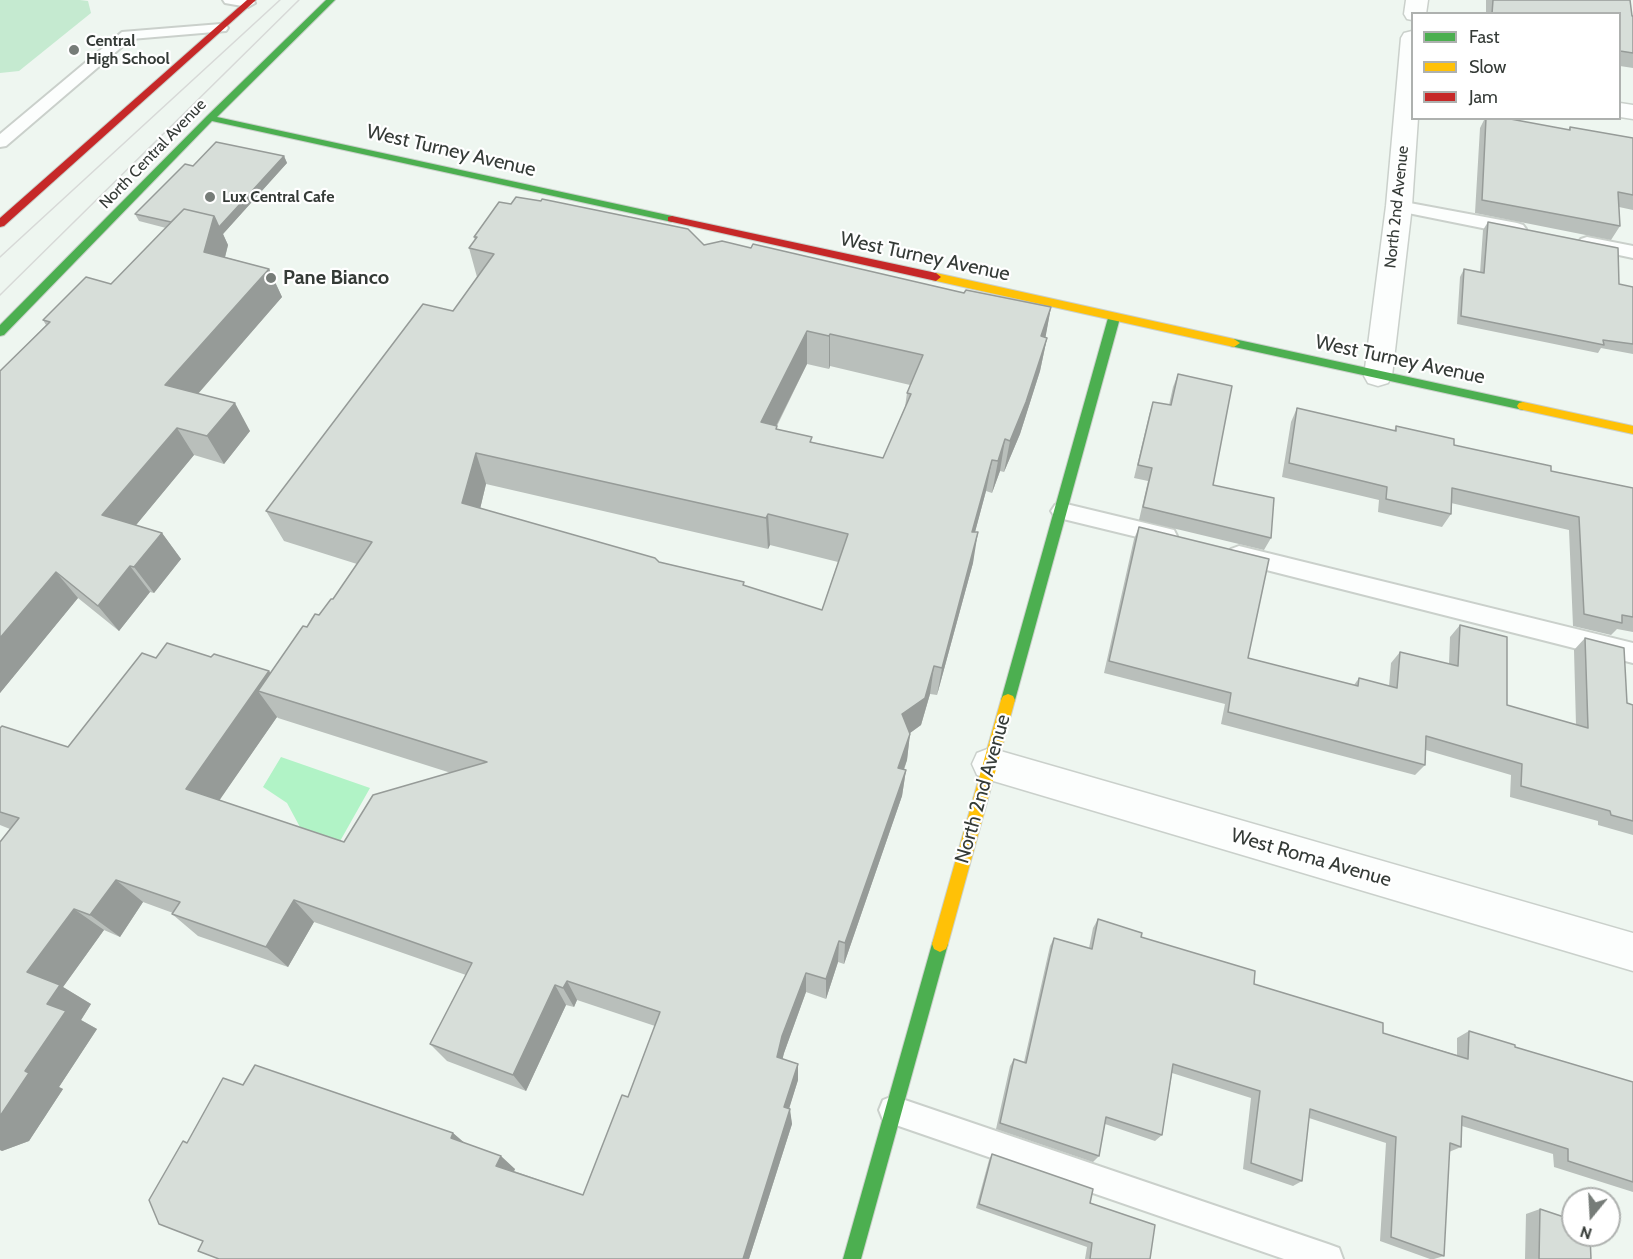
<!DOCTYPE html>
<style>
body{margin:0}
#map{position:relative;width:1633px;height:1259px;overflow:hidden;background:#eef6f0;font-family:Cabin,sans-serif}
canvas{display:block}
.legend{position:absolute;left:1411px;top:12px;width:210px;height:108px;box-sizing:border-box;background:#fff;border:2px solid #aeb1af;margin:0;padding:8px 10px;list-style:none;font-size:18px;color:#353b37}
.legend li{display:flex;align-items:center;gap:12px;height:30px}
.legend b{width:30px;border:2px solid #aeb1af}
.north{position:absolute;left:1561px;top:1187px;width:60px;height:60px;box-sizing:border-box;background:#fff;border:2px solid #aeb1af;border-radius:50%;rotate:198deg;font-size:16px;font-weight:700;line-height:24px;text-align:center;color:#353b37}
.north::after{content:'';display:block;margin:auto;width:21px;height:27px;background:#767c78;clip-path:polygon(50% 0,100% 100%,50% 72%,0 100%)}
</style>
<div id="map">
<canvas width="1633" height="1259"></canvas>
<ul class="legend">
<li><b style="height:8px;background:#4caf50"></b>Fast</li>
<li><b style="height:8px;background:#ffc107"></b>Slow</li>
<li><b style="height:8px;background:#c62828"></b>Jam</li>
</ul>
<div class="north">N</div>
</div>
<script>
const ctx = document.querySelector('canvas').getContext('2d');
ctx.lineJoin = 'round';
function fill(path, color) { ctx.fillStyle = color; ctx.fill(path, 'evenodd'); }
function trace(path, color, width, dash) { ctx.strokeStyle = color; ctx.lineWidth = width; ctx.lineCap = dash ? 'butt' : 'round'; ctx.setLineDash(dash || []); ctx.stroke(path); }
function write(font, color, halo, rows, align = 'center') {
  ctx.font = font + ' Cabin,sans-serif'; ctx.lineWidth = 4.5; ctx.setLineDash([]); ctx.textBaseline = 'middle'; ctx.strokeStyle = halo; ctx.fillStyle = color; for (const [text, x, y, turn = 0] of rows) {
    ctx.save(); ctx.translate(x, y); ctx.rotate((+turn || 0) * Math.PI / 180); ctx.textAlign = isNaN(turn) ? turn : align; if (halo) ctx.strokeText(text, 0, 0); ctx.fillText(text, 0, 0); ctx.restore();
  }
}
fill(new Path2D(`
 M0 0H80L88 1 91 13 19 71 0 73Z`), '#c5ead0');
fill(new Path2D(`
 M281 757 370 788 339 843 301 829 287 803 263 787Z`), '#b1f3c6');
const lane = new Path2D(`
 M223 0H253L255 3 248 7 225 3Z
 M221 24 226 25 228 28 226 31 131 39 6 146 0 147V134L122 32Z
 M1399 201 1517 223 1523 225 1526 229 1523 233 1517 235 1393 210 1390 206 1393 202Z
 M1587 237 1633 246V258L1581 247 1578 243 1581 239Z
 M1062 503 1166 528 1174 530 1177 536 1174 542 1166 544 1055 517 1051 511 1055 505Z
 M1239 546 1633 643V663L1231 561 1228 555 1231 549Z
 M893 1096 1328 1244 1339 1248 1343 1259H1284L893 1124 883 1120 879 1110 883 1100Z`);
const street = new Path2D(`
 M1406 0H1428L1426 14H1412V20L1407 19 1404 14Z
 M1412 31V118H1418L1412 206 1392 376 1388 383 1378 386 1368 383 1364 376 1386 206 1401 38 1404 33Z
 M1620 103 1633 105V119L1620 117Z
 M990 748 1633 933V971L990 780 977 775 972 764 977 753Z`);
const fast = new Path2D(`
 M326 0H335L217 117 672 216 677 219 672 222 212 121 4 335 0 336V325L207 116Z
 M1114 314 1120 318 1015 700 1013 704 1008 706 1003 704 1001 700 1108 318Z
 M1234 339 1523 402 1529 406 1523 410 1230 346 1228 343Z
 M940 936 946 939 948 944 861 1259H843L932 944 934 939Z`);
const slow = new Path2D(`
 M936 273 1234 339 1240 343 1234 347 932 280V274Z
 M1523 402 1633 426V434L1519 409 1517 406 1519 403Z
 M1008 694 1013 696 1015 700 948 944 946 949 940 952 934 949 932 944 1001 700 1003 696Z`);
const jam = new Path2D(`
 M247 0H256L4 226 0 227V218Z
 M672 216 936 273 941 277 936 281 668 221V217Z`);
trace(lane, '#cad0cb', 4);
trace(street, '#cad0cb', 3);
trace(fast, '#cad0cb', 2);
trace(slow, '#cad0cb', 2);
trace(jam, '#cad0cb', 2);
fill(lane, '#fcfefd');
fill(street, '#fcfefd');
fill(fast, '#4caf50');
fill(slow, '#ffc107');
fill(jam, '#c62828');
trace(new Path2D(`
 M0 257 280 0
 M0 295 299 0`), '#d7d9d7', 1.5);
fill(new Path2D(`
 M1486 0H1630L1632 16H1633V68L1620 66V14H1486Z
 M1485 118H1505L1568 130 1570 127 1633 138V210L1619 207 1620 226 1611 240 1475 213 1480 128Z
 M284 156 287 163 223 234 228 245 225 257 269 269 282 297 198 394 250 431 224 464 194 455 136 525 162 533 181 559 154 593 150 592 119 631 78 598 0 693V371L46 325 43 320 111 284 166 228 139 221 135 214 193 166Z
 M1488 222 1619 284 1633 287V354L1601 348 1598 353 1457 324 1460 277 1464 269 1480 273 1483 230Z
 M474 237 704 245 964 293 1051 307 1045 338H1047L1040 371 1020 434 1004 472 1000 471 992 493 986 491 975 532 973 563 937 695 930 694 921 725 910 733 907 760 904 770H906L902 796 844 964 838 962 826 999 806 992 784 1053 782 1059 798 1064V1080L789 1108 792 1124 749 1259 203 1241 187 1143 243 1085 453 1133 466 1144 515 1169 514 1171 583 1195 628 1097 655 1026 577 1000 574 1007 566 1005 526 1091 447 1061 430 1044 466 975 314 922 288 967 198 936 172 914 173 913 143 902 120 937 104 930 63 987 91 1004 81 1020 97 1029 59 1087 63 1089 29 1141 2 1151 0 1150V842L10 829 0 825V728L68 747 156 658 211 657 270 673 307 627 319 615 333 599 357 564 284 541 266 511 453 311 477 277 469 248 475 240ZM807 364 829 369 830 366 910 385 907 393 905 407 883 458 812 442 777 429V426ZM486 484 768 549 770 545 838 562 822 610 659 562 480 509ZM277 717 278 718 451 773 344 842 219 800Z
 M1178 374 1213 485 1271 538 1264 550 1139 520 1148 481 1134 478 1149 415 1153 402 1169 405 1173 387Z
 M1297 408 1394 431 1396 426 1454 445 1551 471 1633 488V632L1617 629 1611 635 1573 626 1569 530 1451 503V514L1442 527 1378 512 1379 500 1282 477 1291 422Z
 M1139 527 1248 658 1354 685 1359 678 1389 686 1391 663 1400 652 1449 664 1450 637 1460 625 1507 705 1576 725 1574 650 1585 638 1627 703 1633 705V835L1598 825V821L1510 797 1511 775 1426 750 1425 765 1415 775 1221 724 1225 704 1104 673 1134 539Z
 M1098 919 1254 984 1383 1033 1457 1055V1038L1469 1031 1515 1047 1633 1082V1192L1554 1167 1553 1154 1462 1126 1461 1147 1449 1152 1444 1256 1434 1259H1430L1380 1241 1386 1143 1309 1118 1302 1181 1293 1186 1243 1169 1251 1098 1172 1073 1162 1135 1155 1141 1105 1124 1099 1156 1093 1162 996 1129 1010 1066 1014 1059 1024 1062 1050 946 1054 938 1089 948 1093 928Z
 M992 1154 1090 1203 1150 1259H1085L1087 1247 976 1208 989 1160Z
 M1540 1209 1591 1259H1525L1526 1214Z`), '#b9bfbb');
fill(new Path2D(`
 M284 156 287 163 223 234 228 245 219 281 204 252 214 216Z
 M269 269 282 297 182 412 165 385Z
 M1051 307 1045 340 1041 336Z
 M807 331V364L762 454 761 422Z
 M830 334V366L829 369V336Z
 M1047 338 1040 371 1020 434 1004 472 1010 441Z
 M235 403 250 431 224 464 207 436Z
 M177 428 194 455 122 542 102 515Z
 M1005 439 1000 471 992 493 998 461Z
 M476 453 486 484 474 534 462 503Z
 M992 460 986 491 967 562 972 532Z
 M768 514 770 545 768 549 766 518Z
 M978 532 973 563 937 695 942 668Z
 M162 533 181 559 154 593 134 567Z
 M130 566 150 592 119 631 98 606Z
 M56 572 78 598 0 693V638Z
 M934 666 930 694 921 725 899 741 902 714Z
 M269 671 289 699 258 691 277 717 210 814 186 789Z
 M910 734 907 760 895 794 898 768Z
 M906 770 902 796 844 964 845 943Z
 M116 880 143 902 120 937 90 915Z
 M294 900 314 922 288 967 266 947Z
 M74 909 104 930 63 987 91 1004 81 1020 97 1029 59 1087 63 1089 29 1141 2 1151 0 1150V1116L25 1071 47 1004 27 972Z
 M839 941 838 962 826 999V979Z
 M806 973V992L784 1053 779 1074 777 1057 782 1036Z
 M567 981 577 1000 574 1007 563 988Z
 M555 985 566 1005 526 1091 513 1075Z
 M798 1064V1080L785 1122 784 1107Z
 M790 1109 792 1124 749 1259H743Z
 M453 1133 469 1147 451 1138Z
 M501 1156 515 1169 511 1178 496 1166Z`), '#969b98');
const building = new Path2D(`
 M1493 0H1630L1632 16H1633V53L1620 51V14H1492Z
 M1486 118H1505L1570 130V127L1633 138V195L1618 192 1620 226 1482 200Z
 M216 142 284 156 219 227 214 216 184 209 171 222 135 214 185 164 193 166Z
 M516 197 541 201 542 199 688 229 704 245 722 241 751 248 753 244 964 293 966 290 1051 307 1041 336 1047 338 1026 402 1010 441 1005 439 998 461 992 460 972 532H978L942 668 934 666 925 698 902 714 910 734 898 768 906 770 845 943 839 941 826 979 806 973 782 1036 777 1057 798 1064 784 1107 790 1109 743 1259H219L198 1251 203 1241 159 1224 149 1200 183 1141 187 1143 223 1078 243 1085 255 1065 453 1133 451 1138 501 1156 496 1166 583 1195 622 1095 628 1097 660 1012 567 981 563 988 555 985 513 1075 430 1044 472 963 294 900 266 947 172 914 180 902 116 880 90 915 74 909 27 972 60 985 47 1004 66 1011 25 1071 29 1073 0 1116V842L19 818 0 812V728L2 726 68 747 142 653 156 658 167 643 211 657 214 654 269 671 186 789 344 842 373 795 487 762 258 691 303 626 307 627 315 614 319 615 331 599H333L372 542 266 511 423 304 453 311 494 254 469 248 477 237H474L499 202 511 204ZM807 331 829 336 830 334 923 355 907 393 911 394 883 458 810 442 812 437 776 429 777 426 761 422ZM476 453 766 518 768 514 848 534 822 610 743 585 744 582 659 562 655 558 462 503Z
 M184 209 214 216 204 252 269 269 165 385 235 403 207 436 177 428 102 515 162 533 134 567 130 566 98 606 56 572 0 638V371L50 322 43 320 86 277 111 284Z
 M1488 222 1618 248 1619 284 1633 287V344L1603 340 1604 345 1461 316 1464 269 1484 273Z
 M1178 374 1232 386 1213 485 1274 498 1271 538 1143 507 1152 468 1138 465 1153 402 1171 405Z
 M1297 408 1396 431V426L1454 439V445L1551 466V471L1633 488V617L1622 615V623L1584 614 1579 517 1452 488 1451 514 1386 499 1387 487 1289 463Z
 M1139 527 1269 559 1248 658 1358 686 1359 678 1397 688 1400 652 1458 666 1460 625 1507 637V705L1588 728 1585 638 1624 648 1627 703 1633 705V821L1611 815 1610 811 1521 786 1522 764 1426 736 1425 765 1228 712 1231 693 1109 661Z
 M1098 919 1142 933 1141 937 1255 971 1254 984 1383 1023V1033L1468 1059 1469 1031 1515 1045V1047L1633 1082V1182L1568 1161V1149L1462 1116 1461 1147 1450 1143 1444 1256 1391 1237 1396 1137 1310 1109 1302 1181 1251 1163 1260 1091 1173 1064 1162 1135 1106 1117 1099 1156 1000 1123 1014 1059 1026 1063 1054 938 1092 949Z
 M992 1154 1093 1189 1090 1203 1155 1225 1150 1259H1090L1092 1243 979 1204Z
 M1540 1209 1573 1220V1235H1590L1591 1259H1539Z`);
fill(building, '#d7ded9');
trace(building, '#969b98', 1.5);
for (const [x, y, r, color] of [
 [74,50,6,"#767c78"],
 [210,197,6,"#767c78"],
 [271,278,6,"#767c78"]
]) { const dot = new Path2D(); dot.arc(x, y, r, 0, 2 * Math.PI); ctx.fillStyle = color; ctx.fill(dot); trace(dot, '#fff', 2); }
write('bold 16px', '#353b37', '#fff', [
 ["Central",86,41],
 ["High School",86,59],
 ["Lux Central Cafe",222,197]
], 'left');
write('16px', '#353b37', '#fff', [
 ["North Central Avenue",153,154,-46],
 ["North 2nd Avenue",1397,207,-84]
]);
write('20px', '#353b37', '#fff', [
 ["West Turney Avenue",451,151,13],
 ["West Turney Avenue",925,257,12],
 ["West Turney Avenue",1400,360,12],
 ["North 2nd Avenue",983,789,-74],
 ["West Roma Avenue",1311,858,16]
]);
write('bold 20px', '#353b37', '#fff', [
 ["Pane Bianco",283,278]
], 'left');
</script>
